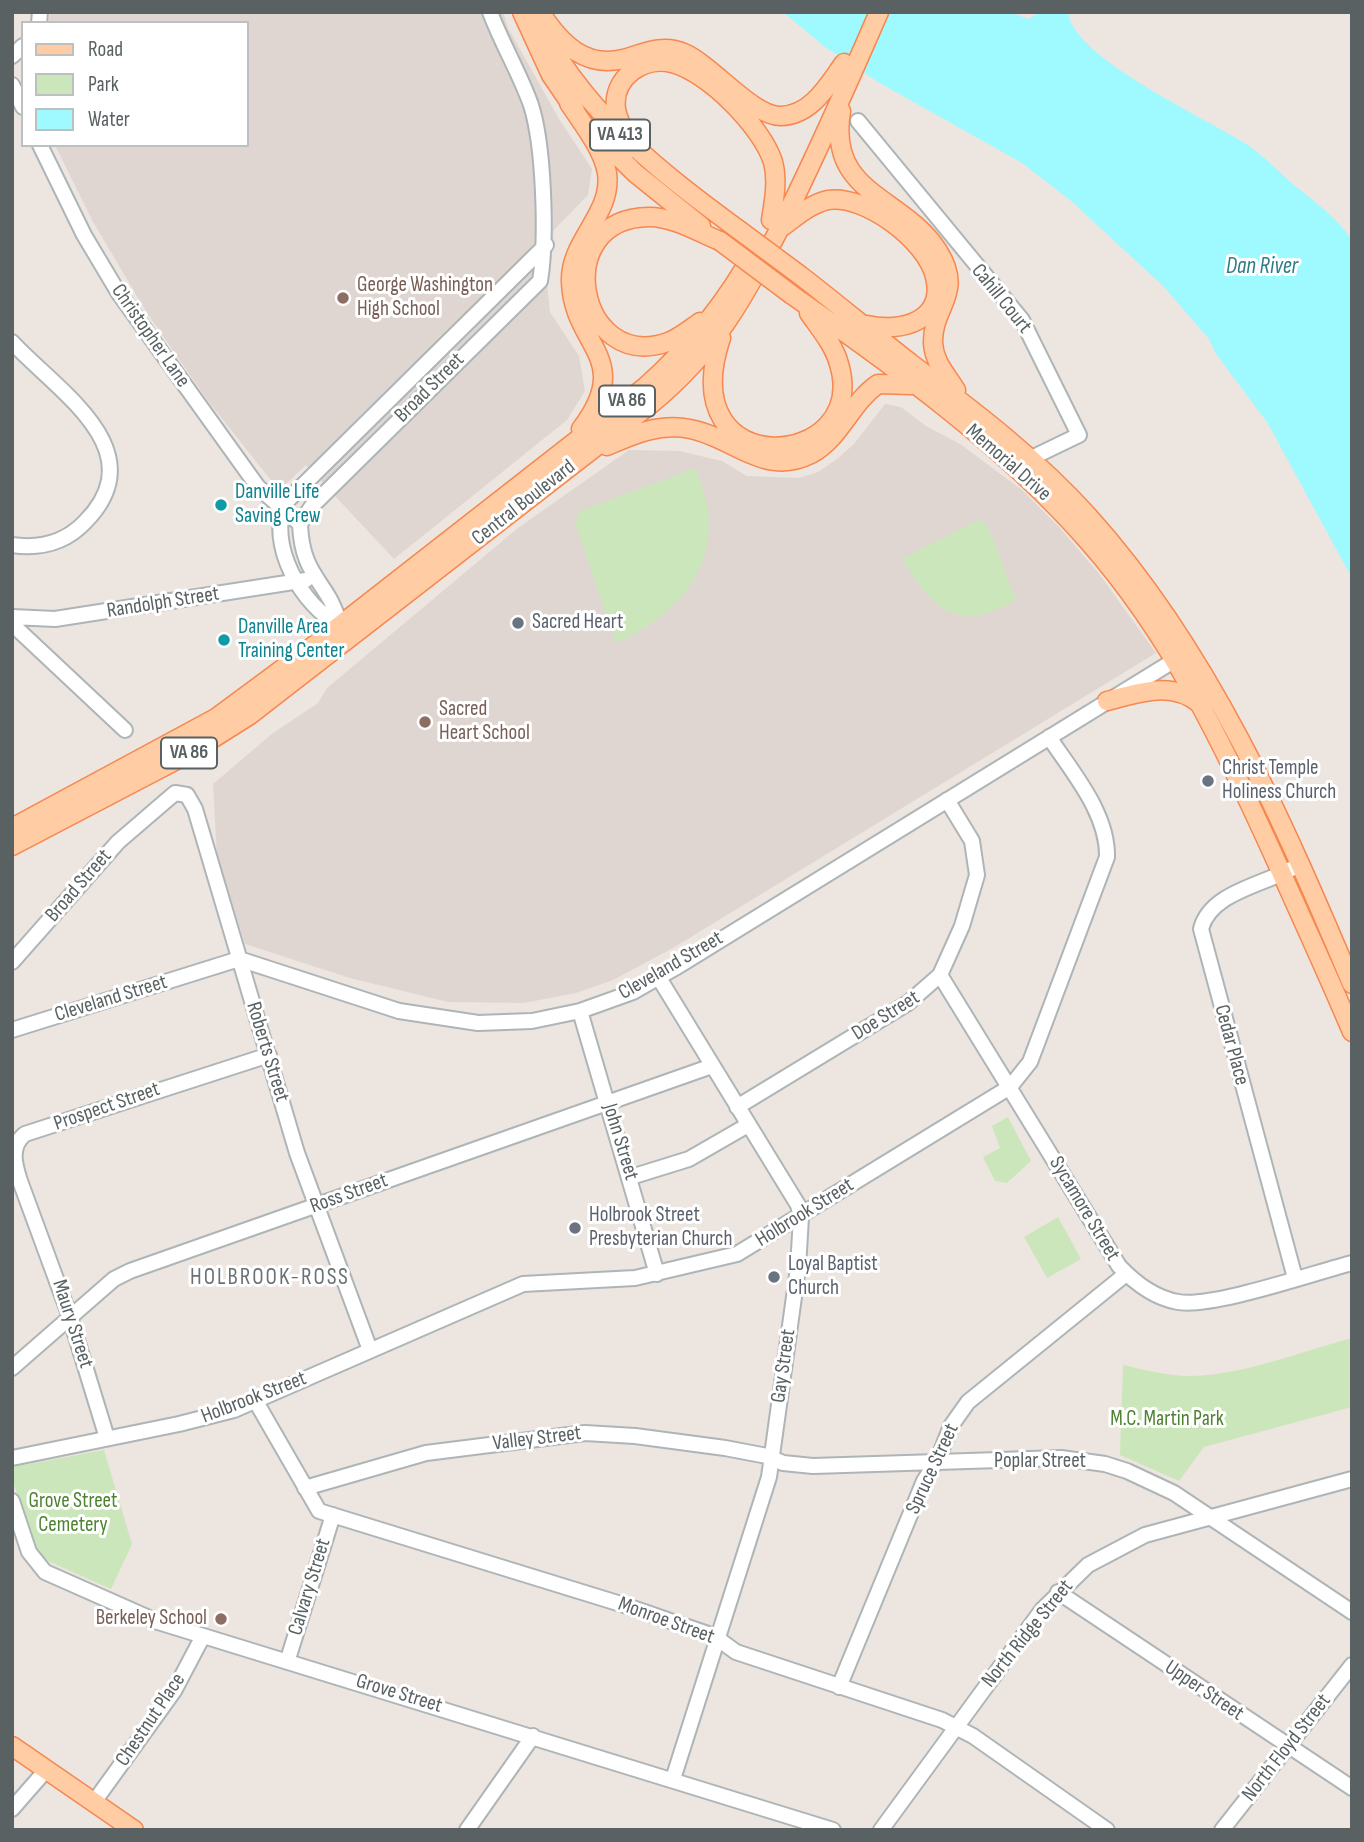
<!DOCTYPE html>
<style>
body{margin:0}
#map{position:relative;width:1364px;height:1842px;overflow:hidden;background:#ede5e0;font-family:"Sofia Sans Condensed",sans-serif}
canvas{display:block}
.frame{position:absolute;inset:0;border:14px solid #596162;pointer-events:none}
.legend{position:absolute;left:21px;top:21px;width:228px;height:126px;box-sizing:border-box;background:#fff;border:2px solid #bdc0c0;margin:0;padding:9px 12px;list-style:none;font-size:21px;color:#596162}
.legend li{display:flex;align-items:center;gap:14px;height:35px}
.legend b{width:35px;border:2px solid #bdc0c0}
</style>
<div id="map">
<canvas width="1364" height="1842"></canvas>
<div class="frame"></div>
<ul class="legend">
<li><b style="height:9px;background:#ffcca3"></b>Road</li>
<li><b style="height:19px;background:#cce6bb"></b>Park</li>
<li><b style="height:19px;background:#9efaff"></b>Water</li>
</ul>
</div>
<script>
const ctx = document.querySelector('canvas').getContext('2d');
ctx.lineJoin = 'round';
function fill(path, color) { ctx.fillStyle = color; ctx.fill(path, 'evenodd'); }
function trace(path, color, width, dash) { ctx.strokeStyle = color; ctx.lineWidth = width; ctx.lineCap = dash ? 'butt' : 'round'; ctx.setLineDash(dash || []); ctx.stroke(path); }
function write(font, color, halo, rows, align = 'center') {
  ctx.font = font + ' "Sofia Sans Condensed",sans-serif'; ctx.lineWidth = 6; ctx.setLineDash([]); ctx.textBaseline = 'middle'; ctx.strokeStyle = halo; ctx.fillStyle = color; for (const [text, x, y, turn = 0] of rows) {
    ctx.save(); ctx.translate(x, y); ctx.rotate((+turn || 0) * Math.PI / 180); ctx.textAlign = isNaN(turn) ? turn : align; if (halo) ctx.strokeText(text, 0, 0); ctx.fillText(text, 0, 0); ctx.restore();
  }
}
fill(new Path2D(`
 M51 12H503L508 28 559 119 592 169 588 195 554 230 547 283 550 312 579 356 585 391 567 420 394 559 306 465 284 486 274 484 208 401 147 313 92 220 55 145H247V23H48Z
 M885 404 901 407 926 426 960 444 1022 490 1059 527 1100 575 1156 653 673 948 613 980 576 993 524 1003 448 1002 350 978 245 944 217 856 213 784 273 733 318 703 327 688 518 528 629 450 679 451 722 461 747 476 799 478 818 472 837 459 854 444Z`), '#dfd6d1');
fill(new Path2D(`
 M696 468C699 480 705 493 707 505 719 572 672 618 616 643L575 523 580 511Z
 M977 521 987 524 1016 600C958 634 933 610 902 559Z
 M1008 1117 1031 1161 1007 1183 995 1181 983 1157 1000 1148 992 1126Z
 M1058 1217 1081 1259 1047 1278 1024 1237Z
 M1352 1338V1407L1204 1447 1179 1481 1120 1455 1123 1365C1144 1370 1165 1375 1187 1376 1242 1376 1299 1352 1352 1338Z
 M104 1450 132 1544 111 1589 48 1561 36 1550 12 1479V1467Z`), '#cce6bb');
fill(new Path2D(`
 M783 12H1009L1029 19 1040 12H1068C1073 59 1209 119 1249 146 1265 157 1279 172 1294 185 1315 202 1336 217 1352 240V578L1267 422 1216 354 1209 339 1163 286 1070 200 1022 163 878 82 825 47Z`), '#9efaff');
const minor = new Path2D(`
 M39 23 40 12
 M12 56 23 46
 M12 85 23 107
 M858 121 1022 320 1079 435 1021 463
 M40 145 84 235 118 292 258 487 300 524
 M12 342C57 391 156 450 85 522 65 543 40 549 12 545
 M300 524C302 579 329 581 340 625 302 607 266 543 286 502L546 245
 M300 524 312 506 540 281C547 238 544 146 531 105 520 74 502 44 490 12
 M12 617 55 619 306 580
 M12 624 125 730
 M1291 869C1262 885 1210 893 1201 929L1295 1278
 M12 962 118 842 175 793 187 795 195 809 297 1153 370 1350
 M940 975 1119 1266C1135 1283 1155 1298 1178 1302 1213 1308 1313 1273 1352 1263
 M659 978 798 1205 801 1217 798 1268 769 1477 673 1779
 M580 1011 657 1274
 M12 1030 239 959 399 1011 478 1023 532 1021 580 1011 633 992 675 968 1183 655
 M737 1107 908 1003 940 975 962 926 977 875 972 841 947 800
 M631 1177 689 1159 748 1125
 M12 1368 114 1279 130 1271 712 1066
 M255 1400 319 1511 624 1605 714 1636 736 1652 942 1720 973 1736 1107 1830
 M107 1438 70 1317 20 1181C15 1165 9 1147 25 1134L269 1055
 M12 1458 179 1424 234 1410 523 1284 635 1278 737 1254 1010 1087 1030 1062 1107 857C1108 813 1072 772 1049 737
 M305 1488 426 1453 585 1433 635 1436 725 1448 767 1456 783 1463 813 1466 1061 1458 1105 1464 1127 1471 1174 1493 1352 1612
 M12 1501 29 1552 45 1572 158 1622 833 1830
 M1058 1592 1352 1788
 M288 1659 333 1515
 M839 1687 924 1481 938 1459 951 1426 968 1402 1126 1274
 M94 1802 174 1691 203 1636
 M12 1809 47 1769
 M467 1830 533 1736
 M881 1830 1042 1610 1088 1565 1145 1535 1352 1479
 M1222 1830 1352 1665`);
const major = new Path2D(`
 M522 12 551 75 575 110
 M540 12C561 44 586 70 627 58 646 52 664 44 684 53 712 65 753 117 781 116 812 115 828 85 844 63
 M543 33C594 121 659 171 739 230
 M569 103C582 123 603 149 607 173 613 214 569 241 571 282 573 347 635 357 581 429
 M841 111C827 195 902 195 938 251 965 294 932 306 933 343 934 362 946 374 956 390
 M596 134 635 173 701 226
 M634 148C628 135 618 124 616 109 612 78 643 56 672 63 708 72 762 127 773 162 778 180 774 201 771 220
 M782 227C796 217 810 204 828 200 865 194 927 241 935 277 946 321 900 333 867 325
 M801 276C839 305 875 336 913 365 975 412 1036 458 1089 517 1210 652 1282 819 1352 984
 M792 295C896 368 1004 445 1088 541 1172 636 1225 748 1277 863 1302 919 1328 975 1352 1032
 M700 322C690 329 679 338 668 342 578 374 548 218 649 217 673 217 698 232 720 241
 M721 338C671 487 871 470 839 364 834 345 820 329 809 313
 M607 446C634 434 660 423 690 429 733 437 764 478 811 454 841 438 851 402 878 384L911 385
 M1107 701C1139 693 1172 680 1200 704
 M12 828 216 718 316 644 645 387C690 347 726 303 755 250
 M12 846 188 754 250 715 651 404C720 347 746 293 786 216 819 149 849 81 879 12
 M12 1746 134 1830`);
trace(minor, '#aeb5b7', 18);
trace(major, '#f7874f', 21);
trace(minor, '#fff', 14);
trace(major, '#ffcca3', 18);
const majorBridge = new Path2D(`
 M739 230 801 276
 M720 241 792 295`);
trace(majorBridge, '#f7874f', 21, []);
trace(majorBridge, '#ffcca3', 18);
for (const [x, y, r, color] of [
 [343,298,7,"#8d6e63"],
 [221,505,7,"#0f9aa8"],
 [518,623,7,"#6b7280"],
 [224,640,7,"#0f9aa8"],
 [425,722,7,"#8d6e63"],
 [1208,781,7,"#6b7280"],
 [575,1228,7,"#6b7280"],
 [774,1277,7,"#6b7280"],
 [221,1619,7,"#8d6e63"]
]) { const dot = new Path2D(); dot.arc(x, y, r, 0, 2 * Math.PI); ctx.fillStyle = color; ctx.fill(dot); trace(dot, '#fff', 2.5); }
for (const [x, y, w] of [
 [620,135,60],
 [627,401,56],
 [189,753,56]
]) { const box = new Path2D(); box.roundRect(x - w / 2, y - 15.5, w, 31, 5); ctx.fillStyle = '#fff'; ctx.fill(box); trace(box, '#596162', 2); }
write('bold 19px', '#596162', null, [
 ["VA 413",620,135],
 ["VA 86",627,401],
 ["VA 86",189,753]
]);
write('21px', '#785e54', '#fff', [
 ["George Washington",357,286],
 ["High School",357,310],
 ["Sacred",439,710],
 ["Heart School",439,734],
 ["Berkeley School",207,1619,"right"]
], 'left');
write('21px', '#596162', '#fff', [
 ["Cahill Court",1001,299,51],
 ["Christopher Lane",150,336,55],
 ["Broad Street",430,388,-45],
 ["Memorial Drive",1008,463,41],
 ["Central Boulevard",524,503,-38],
 ["Randolph Street",163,603,-9],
 ["Broad Street",79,886,-49],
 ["Cleveland Street",671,966,-30],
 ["Cleveland Street",111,999,-17],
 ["Doe Street",886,1016,-32],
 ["Cedar Place",1231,1045,75],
 ["Roberts Street",267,1052,73],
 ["Prospect Street",107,1107,-19],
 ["John Street",620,1142,73],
 ["Ross Street",349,1194,-20],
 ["Sycamore Street",1084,1209,59],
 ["Holbrook Street",805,1213,-32],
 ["Maury Street",72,1324,72],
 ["Gay Street",784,1366,-82],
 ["Holbrook Street",254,1398,-21],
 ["Valley Street",537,1439,-7],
 ["Poplar Street",1040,1462],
 ["Spruce Street",933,1469,-65],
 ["Calvary Street",310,1587,-73],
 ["Monroe Street",666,1621,20],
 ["North Ridge Street",1028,1634,-51],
 ["Upper Street",1204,1691,34],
 ["Grove Street",399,1694,17],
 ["Chestnut Place",151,1720,-56],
 ["North Floyd Street",1287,1748,-52]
]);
write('21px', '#0d838f', '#fff', [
 ["Danville Life",235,493],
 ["Saving Crew",235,517],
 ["Danville Area",238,628],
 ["Training Center",238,652]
], 'left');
write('21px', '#5b616d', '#fff', [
 ["Sacred Heart",532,623],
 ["Christ Temple",1222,769],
 ["Holiness Church",1222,793],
 ["Holbrook Street",589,1216],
 ["Presbyterian Church",589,1240],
 ["Loyal Baptist",788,1265],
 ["Church",788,1289]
], 'left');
write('21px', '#4c8230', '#fff', [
 ["M.C. Martin Park",1167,1420],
 ["Grove Street",73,1502],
 ["Cemetery",73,1526]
]);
write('italic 23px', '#2d7c87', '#fff', [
 ["Dan River",1262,267]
]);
ctx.letterSpacing = '2px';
write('23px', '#6a7374', '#fff', [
 ["HOLBROOK-ROSS",270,1278]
]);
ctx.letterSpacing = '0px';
</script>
